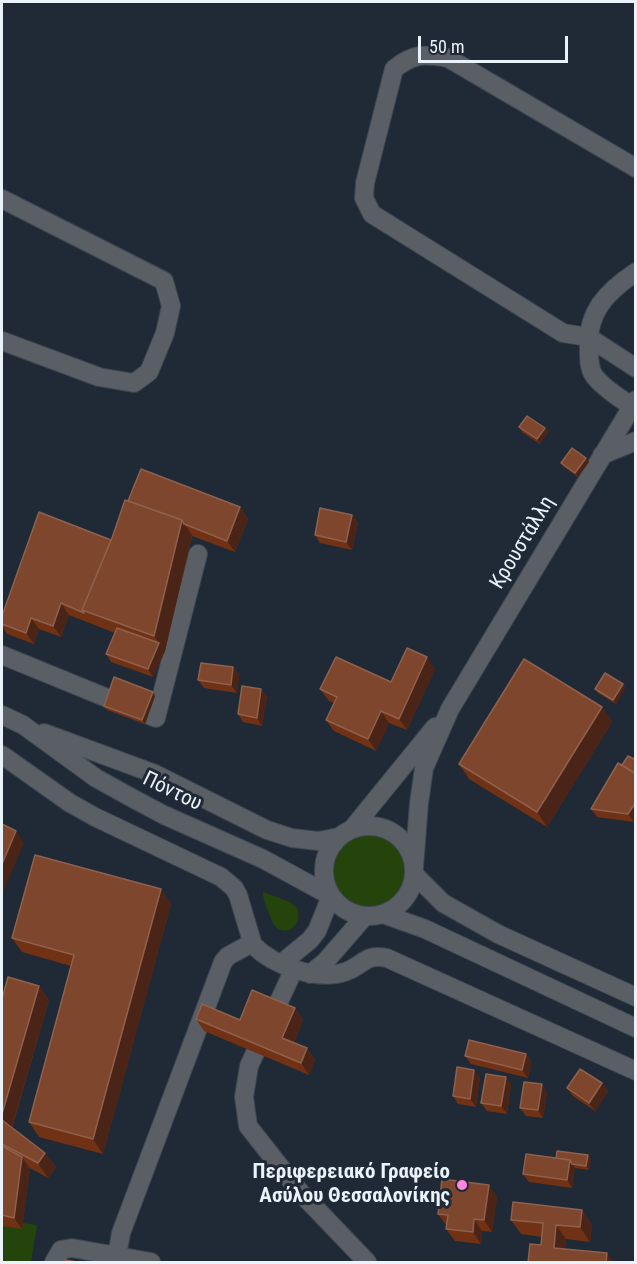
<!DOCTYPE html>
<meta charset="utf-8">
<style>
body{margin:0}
#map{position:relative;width:637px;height:1264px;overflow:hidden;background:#1f2a36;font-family:"Roboto Condensed",sans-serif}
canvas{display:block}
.frame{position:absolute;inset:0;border:3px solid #ebf3fa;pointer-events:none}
.scale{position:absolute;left:418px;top:36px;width:150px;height:27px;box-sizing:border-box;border:3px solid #ebf3fa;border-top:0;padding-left:8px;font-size:18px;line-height:21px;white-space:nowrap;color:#ebf3fa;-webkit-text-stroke:4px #1f2a36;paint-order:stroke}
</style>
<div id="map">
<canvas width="637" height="1264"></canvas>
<div class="frame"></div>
<div class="scale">50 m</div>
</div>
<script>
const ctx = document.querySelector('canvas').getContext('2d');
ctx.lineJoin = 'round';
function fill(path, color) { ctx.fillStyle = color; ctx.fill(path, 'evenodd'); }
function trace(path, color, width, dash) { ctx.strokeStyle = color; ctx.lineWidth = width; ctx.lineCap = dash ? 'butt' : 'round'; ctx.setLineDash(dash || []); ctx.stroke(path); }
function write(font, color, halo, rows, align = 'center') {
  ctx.font = font + ' "Roboto Condensed",sans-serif'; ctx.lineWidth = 6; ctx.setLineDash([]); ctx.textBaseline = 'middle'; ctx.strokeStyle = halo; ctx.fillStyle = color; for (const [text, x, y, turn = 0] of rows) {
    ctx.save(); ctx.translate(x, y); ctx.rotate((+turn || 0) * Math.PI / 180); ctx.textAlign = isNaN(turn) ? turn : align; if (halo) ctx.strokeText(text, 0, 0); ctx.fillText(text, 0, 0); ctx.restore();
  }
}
fill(new Path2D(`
 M331 873a38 38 0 1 1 76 0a38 38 0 1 1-76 0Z
 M263 892 290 902 297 908C303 921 291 937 277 928 272 924 271 917 268 911 265 904 263 899 263 892Z
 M2 1220 37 1225 31 1262H2Z`), '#24440b');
const minor = new Path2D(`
 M636 168 448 58C424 54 414 53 394 69L365 183 364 198 372 214 563 333 588 337 636 368
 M2 199 164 281 171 306 165 333 149 372 134 383 99 377 2 341
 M636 272C606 292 586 313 589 350 589 359 589 370 595 377 603 387 624 402 636 408
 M602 455 636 441
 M2 655 156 718 198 554
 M2 715 23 725 96 778 132 798 164 815 263 859 331 896 317 931 310 940 282 963
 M44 733 155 774 267 830 292 838 318 841 339 837
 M2 755 70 803 95 817 221 877 234 888 238 895 253 945C274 966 316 981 345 972 363 966 365 953 387 958L636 1071
 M324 871a45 45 0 1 1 90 0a45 45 0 1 1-90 0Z
 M352 829 435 727
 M414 867 419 803 424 768 450 709 636 400
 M414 874 443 903 498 934 636 997
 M383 914 425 929 636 1028
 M294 969 249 1066 244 1097 248 1126 300 1192 367 1262
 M310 974 325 962 365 916
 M117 1256 121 1233 223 962 228 956 252 943
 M54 1262 61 1250 72 1248 151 1262`);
trace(minor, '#3c4651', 20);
trace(minor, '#595f65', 18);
fill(new Path2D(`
 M519 427 545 428 548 432 540 444 522 432Z
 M586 458 589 462 578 477 564 467 561 463Z
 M128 501 240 507 248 519 235 552 192 536 165 651 153 677 111 662 106 654 115 633 69 615 61 637 39 629 34 644 7 634 2 626V616L111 540Z
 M352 515 358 523 352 550 320 543 315 535Z
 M233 667 239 675 237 693 204 688 198 680Z
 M435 669 407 730 389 723 376 751 334 731 326 720 334 703 329 701 320 689 391 682Z
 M623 684 625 688 616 704 598 693 595 689Z
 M261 689 267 697 262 726 243 722 238 714Z
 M155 696 145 724 107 710 104 706Z
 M602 707 612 722 547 827 469 779 459 764Z
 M636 760V820L634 822 597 817 591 809Z
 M161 889 171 904 103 1154 39 1137 29 1122 71 966 22 952 12 938Z
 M39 986 49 1000 12 1128 45 1153 56 1167 48 1178 30 1168 22 1229 2 1226V999Z
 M295 1008 303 1020 294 1043 307 1048 315 1060 309 1075 204 1031 196 1019 240 1020Z
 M526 1054 531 1062 528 1078 471 1064 465 1056Z
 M480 1077 476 1107 458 1104 453 1096Z
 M602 1083 608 1091 595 1111 573 1096 567 1088Z
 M511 1085 507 1114 487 1111 481 1103Z
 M547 1092 543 1118 526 1116 520 1108Z
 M591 1159 589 1170 575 1168 572 1188 529 1182 523 1174Z
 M497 1197 492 1232 482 1231 481 1244 455 1241 446 1229 447 1226 438 1214Z
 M582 1210 592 1225 590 1242 566 1239 565 1249 607 1253 613 1263H528L541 1245 542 1237 521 1234 511 1220Z`), '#703114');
fill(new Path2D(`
 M545 428 548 432 540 444 537 439Z
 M586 458 589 462 578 477 575 473Z
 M240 507 248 519 235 552 227 541Z
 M352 515 358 523 352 550 346 542Z
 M182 520 192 535 165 651 153 677 148 669 159 643 154 636Z
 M61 603 69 615 61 637 53 626Z
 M31 618 39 629 34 644 26 633Z
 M427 657 435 669 407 730 399 719Z
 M233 667 239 675 237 693 231 685Z
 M623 684 625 688 616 704 613 700Z
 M261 689 267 697 262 726 257 718Z
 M153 692 155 696 145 724 142 720Z
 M602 707 612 722 547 827 537 812Z
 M381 711 389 723 376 751 368 739Z
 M636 802V820L634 822 628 814Z
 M16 831 24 843 2 894V864Z
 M161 889 171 904 103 1154 93 1139Z
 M39 986 49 1000 10 1133 2 1120V1114Z
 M295 1008 303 1020 291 1050 282 1038Z
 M307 1048 315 1060 309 1075 301 1063Z
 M526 1054 531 1062 528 1078 522 1070Z
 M474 1070 480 1077 476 1107 470 1099Z
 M506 1077 511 1085 507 1114 501 1106Z
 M602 1083 608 1091 595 1111 589 1103Z
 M542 1084 547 1092 543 1118 538 1110Z
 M45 1153 56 1167 48 1178 38 1163Z
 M588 1155 591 1159 589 1170 586 1166Z
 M22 1157 30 1169 22 1229 14 1218Z
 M570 1160 575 1168 572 1188 567 1180Z
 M489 1185 497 1197 492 1232 484 1220Z
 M582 1210 592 1225 590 1242 580 1227Z
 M474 1219 482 1231 481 1244 473 1232Z
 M556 1225 566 1239 564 1262 554 1248Z
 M607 1253 613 1263H606Z`), '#4a2517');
const building = new Path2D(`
 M527 416 545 428 537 439 519 427Z
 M572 448 586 458 575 473 561 463Z
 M141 469 240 507 227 541 184 524 182 520 128 501Z
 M125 500 182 520 154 636 82 610 112 538Z
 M320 508 352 515 346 542 315 535Z
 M39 512 111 540 82 610 84 613 61 603 53 626 31 618 26 633 2 624V616Z
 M117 628 159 643 148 669 106 654Z
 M407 648 427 657 399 719 381 711 368 739 326 720 337 697 320 689 336 657 391 682Z
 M524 659 602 707 537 812 459 764Z
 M201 663 233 667 231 685 198 680Z
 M605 673 623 684 613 700 595 689Z
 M114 677 153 692 142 720 104 706Z
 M242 686 261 689 257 718 238 714Z
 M628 756 636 760V774L622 765Z
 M618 763 636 774V802L628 814 591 809Z
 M2 824 16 831 2 864Z
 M35 855 161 889 93 1139 29 1122 74 955 12 938Z
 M8 977 39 986 2 1114V999Z
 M252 990 295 1008 282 1038 307 1048 301 1063 196 1019 202 1004 240 1020Z
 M469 1040 526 1054 522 1070 465 1056Z
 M457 1067 474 1070 470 1099 453 1096Z
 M580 1069 602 1083 589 1103 567 1088Z
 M486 1074 506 1077 501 1106 481 1103Z
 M524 1082 542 1084 538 1110 520 1108Z
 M2 1120 45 1153 38 1163 2 1144Z
 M2 1146 22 1157 14 1218 2 1215Z
 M557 1151 588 1155 586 1166 572 1164 570 1160 556 1158Z
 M526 1154 570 1160 567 1180 523 1174Z
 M442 1179 489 1185 484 1220 474 1219 473 1232 446 1229 448 1215 438 1214Z
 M513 1202 582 1210 580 1227 556 1225 554 1248 607 1253 606 1263H528L530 1244 541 1245 543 1223 511 1220Z
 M65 1260 83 1263H65Z`);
fill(building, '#7d462d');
trace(building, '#8f614d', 1.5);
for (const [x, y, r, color] of [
 [462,1185,6,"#fe86e1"]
]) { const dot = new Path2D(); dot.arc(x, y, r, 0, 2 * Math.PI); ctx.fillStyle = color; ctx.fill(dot); trace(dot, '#1f2a36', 2); }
write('21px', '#ebf3fa', '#1f2a36', [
 ["Κρουστάλλη",523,543,-59],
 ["Πόντου",172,792,26]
]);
write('bold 21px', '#ebf3fa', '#1f2a36', [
 ["Περιφερειακό Γραφείο",450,1173],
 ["Ασύλου Θεσσαλονίκης",450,1197]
], 'right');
</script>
